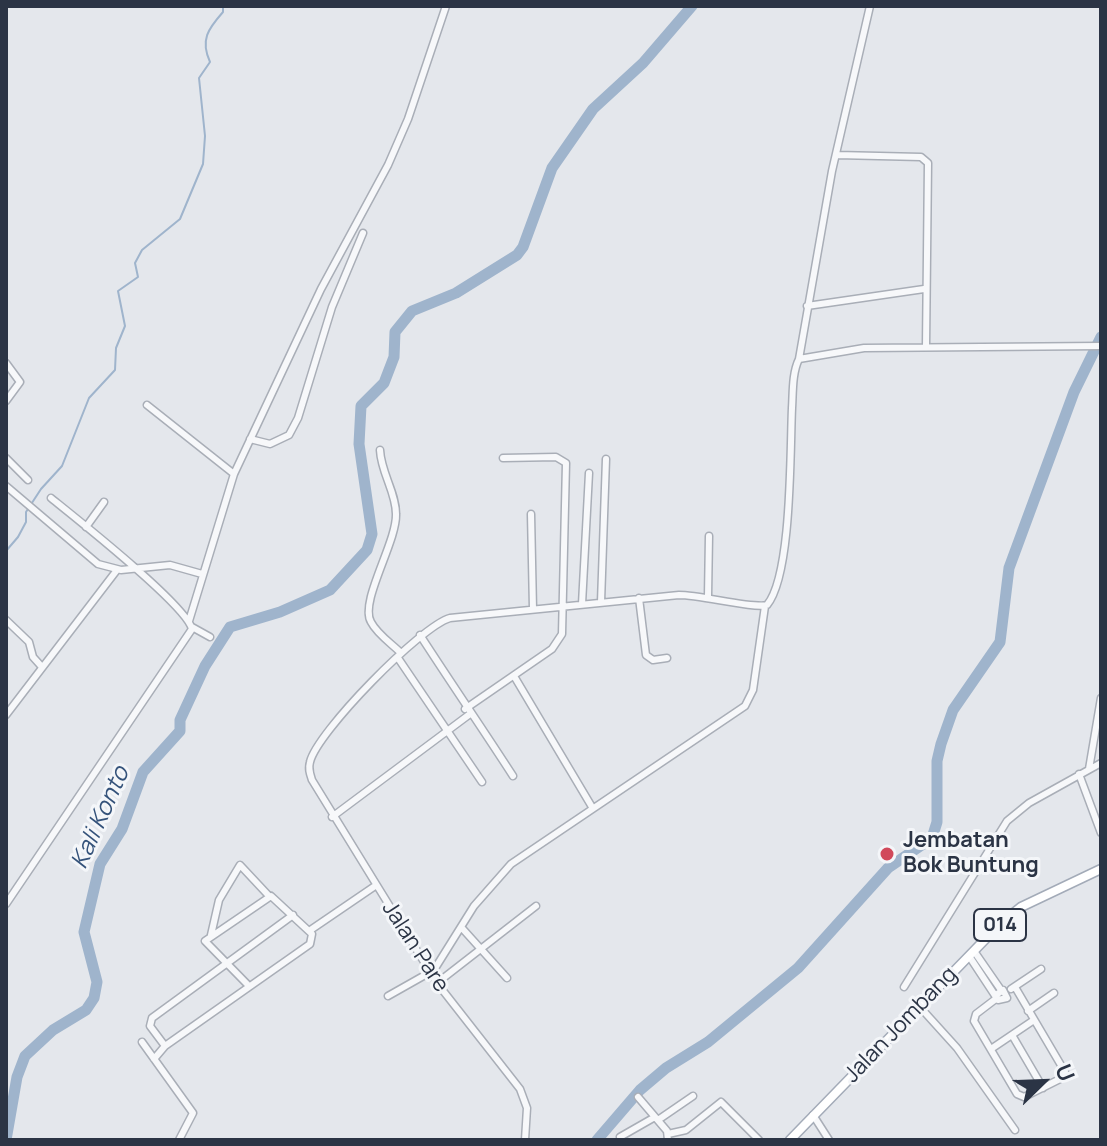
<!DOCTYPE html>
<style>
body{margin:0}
#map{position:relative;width:1107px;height:1146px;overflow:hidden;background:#e4e7ec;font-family:Manrope,sans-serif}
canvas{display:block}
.frame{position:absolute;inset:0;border:8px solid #2b3445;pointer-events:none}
.north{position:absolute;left:1003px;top:1042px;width:80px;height:80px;-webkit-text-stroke:6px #f4f6f9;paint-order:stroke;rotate:67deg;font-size:22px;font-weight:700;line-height:32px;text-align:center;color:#2b3445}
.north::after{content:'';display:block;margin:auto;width:28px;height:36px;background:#2b3445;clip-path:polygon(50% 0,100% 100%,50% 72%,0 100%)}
</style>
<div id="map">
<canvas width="1107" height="1146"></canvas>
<div class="frame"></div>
<div class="north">U</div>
</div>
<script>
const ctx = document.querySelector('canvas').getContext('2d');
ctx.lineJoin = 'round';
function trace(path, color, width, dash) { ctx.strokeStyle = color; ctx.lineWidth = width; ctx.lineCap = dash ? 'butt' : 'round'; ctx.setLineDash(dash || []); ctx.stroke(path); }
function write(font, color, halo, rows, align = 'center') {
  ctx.font = font + ' Manrope,sans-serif'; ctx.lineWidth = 6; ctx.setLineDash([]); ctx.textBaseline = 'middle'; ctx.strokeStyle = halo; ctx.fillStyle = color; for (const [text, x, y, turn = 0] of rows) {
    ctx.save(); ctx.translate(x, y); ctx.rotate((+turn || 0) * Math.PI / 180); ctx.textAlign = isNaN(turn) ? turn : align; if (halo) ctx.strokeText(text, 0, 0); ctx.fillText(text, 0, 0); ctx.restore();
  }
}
trace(new Path2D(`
 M6 551 18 537 26 522V512L41 489 62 466 89 398 115 370 116 348 125 326 118 291 138 277 135 263 142 250 180 219 203 164 205 136 199 78 210 62C200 40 208 29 223 12V6`), '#9fb4cc', 2);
trace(new Path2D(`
 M6 1140 17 1077 25 1056 53 1030 86 1010 94 998 97 982 84 932 100 864 122 829 143 772 180 731V720L205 666 230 627 280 612 330 590 367 550 372 534 359 444 361 406 384 383 394 357 395 332 412 311 456 293 517 255 523 247 552 168 593 109 643 63 692 6
 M597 1140 640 1090 666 1068 708 1042 798 968 888 868 932 838 937 822V761L941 744 953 710 1000 642 1009 568 1074 392 1101 337`), '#9fb4cc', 11);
const minor = new Path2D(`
 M837 155 921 157 928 163 926 346
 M807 306 924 289
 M799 359 832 171 870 6
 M6 363 20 382 6 401
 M147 405 234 474
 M250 439 270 444 289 435 298 418 332 307 363 233
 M380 450C381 473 396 492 396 514 397 542 359 602 371 622 377 634 392 644 401 653
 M6 458 28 480
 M6 486 98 564 121 570 170 565 202 574
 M531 514 533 609
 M86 527 104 502
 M708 596 709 536
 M639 598 646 655 653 660 667 658
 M601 602 606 459
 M582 604 589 473
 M6 620 29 642 33 657 42 667
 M189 621 234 474 321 289 388 165 408 119 446 6
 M192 627 210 637
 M420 635C451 683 482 728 513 776
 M398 658 482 782
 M514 676 592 807
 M465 709 552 649 562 634 566 463 556 457 503 458
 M6 715 117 570
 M1089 769 1101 698
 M1079 774 1101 833
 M332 817 470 714
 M6 904 192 629C186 605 77 519 51 498
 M461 927 507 978
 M309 931 375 886
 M211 935 219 900 240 865 269 896
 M974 951 1001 990
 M969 956 998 1000 1007 998 1003 990 996 995
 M437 983 536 906
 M904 987 1007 821 1029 803 1101 763
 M1011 989 1041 969
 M388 996 434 970 474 906 511 864 745 706 753 690 765 606
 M997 998 976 1014 974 1021 1017 1094 1024 1097 1064 1077 1065 1072 1015 987
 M919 1006 957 1048 1015 1130
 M1028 1011 1054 993
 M1012 1035 1043 1088
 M142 1042 193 1113 179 1140
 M165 1046 150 1026 152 1018 293 915
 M991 1049 1034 1020
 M154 1059 165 1046 310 944 312 934 271 896 205 941 248 985
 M638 1097 667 1131 668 1140
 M813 1115 829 1140
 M658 1120 693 1096
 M668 1134 686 1130 721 1102 759 1140
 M620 1137 655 1117
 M525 1140 527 1108 520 1089 437 983 312 780C310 774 308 769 310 762 317 732 421 626 450 618L679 595C701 595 754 609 767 605 792 575 790 451 792 408 793 393 792 373 799 359L864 348 1101 346`);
const major = new Path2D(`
 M790 1140 1001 923 1021 907 1101 869`);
trace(minor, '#a9aeb7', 9);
trace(major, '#a3abb8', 11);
trace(minor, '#f7f8fa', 6);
trace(major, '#fff', 8);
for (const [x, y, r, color] of [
 [887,854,8,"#d1495b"]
]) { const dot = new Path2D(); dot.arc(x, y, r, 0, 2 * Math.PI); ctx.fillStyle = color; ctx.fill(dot); trace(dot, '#f4f6f9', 3); }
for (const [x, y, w] of [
 [1000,925,52]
]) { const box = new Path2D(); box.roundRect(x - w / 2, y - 16, w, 32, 6); ctx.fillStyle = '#f4f6f9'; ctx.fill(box); trace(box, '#2b3445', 2); }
write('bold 20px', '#2b3445', null, [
 ["014",1000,925]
]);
write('bold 22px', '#2b3445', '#f4f6f9', [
 ["Jembatan",903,841],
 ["Bok Buntung",903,866]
], 'left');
write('22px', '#2b3445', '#f4f6f9', [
 ["Jalan Pare",415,947,57],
 ["Jalan Jombang",901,1025,-46]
]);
write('italic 24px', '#34527a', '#f4f6f9', [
 ["Kali Konto",101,818,-66]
]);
</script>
